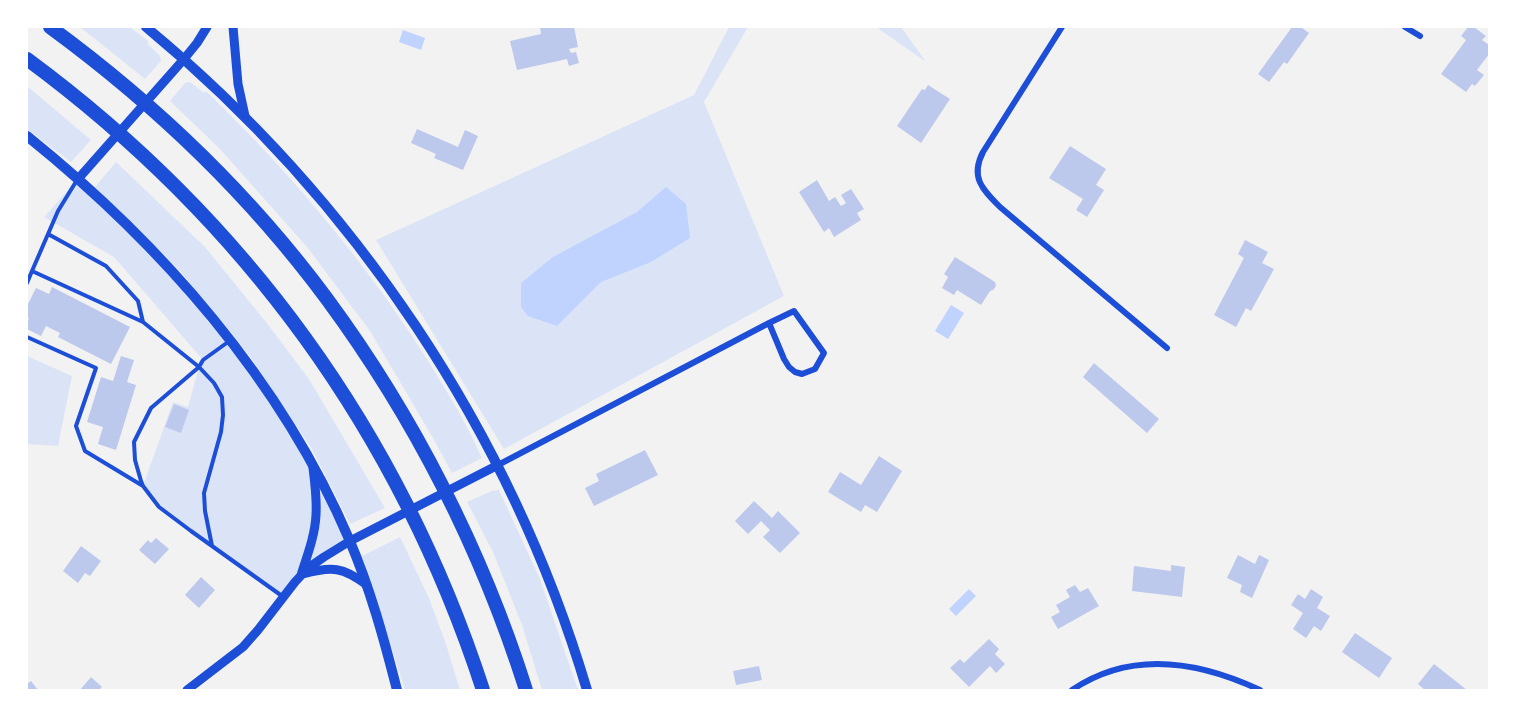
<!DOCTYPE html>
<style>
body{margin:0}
#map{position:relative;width:1516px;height:717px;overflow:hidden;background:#f2f2f2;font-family:"Nunito Sans",sans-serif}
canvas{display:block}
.frame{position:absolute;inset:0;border:28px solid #fff;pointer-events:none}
</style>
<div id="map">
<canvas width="1516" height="717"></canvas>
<div class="frame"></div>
</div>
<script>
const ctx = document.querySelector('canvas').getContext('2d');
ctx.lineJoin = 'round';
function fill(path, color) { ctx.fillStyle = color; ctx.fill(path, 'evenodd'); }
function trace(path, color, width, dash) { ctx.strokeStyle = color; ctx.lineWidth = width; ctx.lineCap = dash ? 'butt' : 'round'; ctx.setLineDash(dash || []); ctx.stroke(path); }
fill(new Path2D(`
 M80 27H130L148 41V44L160 56 161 61 145 79Z
 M729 27H748L704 102 784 296 504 449 376 240 694 95Z
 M876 27H901L926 62Z
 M190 82 204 93 206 91C300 182 384 284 450 397 462 416 472 437 482 458L452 473 433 438 370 331 307 247 219 148 170 101 185 83Z
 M27 86 91 140 71 162 27 129Z
 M116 162 205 247 266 322 309 379 385 508 350 524 312 449 249 355 180 271 95 187Z
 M78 179 140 238 265 388 350 541 324 557 283 596 159 507 143 486 173 402 188 407 199 367 203 360 114 257 44 217Z
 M27 356 72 376 58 446 27 444Z
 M499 490 540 579 578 690H542L522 625 493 552 467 502 492 491Z
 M400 537 429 598 446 644 460 690H405L362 556Z`), '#dbe4f7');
fill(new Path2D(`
 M403 30 425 38 421 50 399 42Z
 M666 187 686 204 690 238 651 262 601 282 557 326 528 316 521 307V283L553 257 637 212Z
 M951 305 964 313 948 339 935 331Z
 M969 589 976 596 956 616 949 609Z`), '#bfd3fe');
fill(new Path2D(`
 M540 27H551V28L574 27 578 47 569 49 571 53 576 52 579 63 569 66 567 59 517 70 510 41 541 34Z
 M1292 27H1301L1309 33 1287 64 1284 62 1269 82 1258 74Z
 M1468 27H1474L1486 36 1482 40 1489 45V54L1477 70 1484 75 1475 86 1472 84 1466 92 1441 74 1466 40 1461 36Z
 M928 85 950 99 921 143 897 126 922 89 925 90Z
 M417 129 458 147 465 130 478 136 463 170 434 158 436 154 411 143Z
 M1070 146 1106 169 1096 185 1104 190 1087 217 1076 210 1083 199 1049 178Z
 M817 180 829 201 835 197 841 206 846 203 841 195 851 189 864 209 857 213 861 220 834 237 829 228 824 232 799 192Z
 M1245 240 1268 252 1262 263 1274 269 1251 311 1246 308 1236 327 1214 315 1244 258 1238 254Z
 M955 257 995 282 996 286 993 290 990 291 981 305 957 290 954 295 942 288 948 277 944 274Z
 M52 287 130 327 111 364 58 337 60 333 46 326 41 336 27 329V323L29 318 27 317V306L36 288 49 294Z
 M121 356 134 360 127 382 136 385 116 450 98 444 103 427 87 422 101 377 113 381Z
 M1094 363 1159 419 1147 433 1083 377Z
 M174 404 189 410 181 433 165 427Z
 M645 450 658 475 594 506 585 488 599 481 596 474Z
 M879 456 902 471 877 512 865 505 861 512 828 492 840 472 861 485Z
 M754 501 772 518 778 511 800 533 780 553 763 537 770 530 761 521 748 534 735 521Z
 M156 538 169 549 155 564 139 550 148 540 151 543Z
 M81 546 101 561 90 576 85 573 78 583 63 571Z
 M1238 555 1255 564 1259 555 1269 560 1252 598 1240 592 1242 585 1227 578Z
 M1171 565 1185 567 1182 597 1132 591 1134 566 1171 571Z
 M201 577 215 590 199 608 185 595Z
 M1075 585 1080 592 1088 588 1099 606 1058 629 1051 617 1060 612 1056 605 1070 597 1066 590Z
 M1311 589 1323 597 1317 608 1330 616 1321 631 1314 626 1306 638 1293 629 1303 613 1291 605 1298 594 1305 599Z
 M1355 633 1392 658 1379 678 1342 652Z
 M989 639 999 649 995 654 1005 664 996 673 990 666 969 687 950 668 960 659 964 663Z
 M1434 664 1467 690H1425L1418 684Z
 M759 666 762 680 736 685 733 671Z
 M91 677 102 687 99 690H80Z
 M31 681 38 690H27V684Z`), '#bdc9ec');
trace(new Path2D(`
 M48 234 106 266 138 301 143 322
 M32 271 58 211 77 180
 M27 283 32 271 143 322 199 367 151 408 134 442 135 460 141 481 143 486 159 507 191 531 282 596
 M27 337 96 368 76 426 85 451 143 486
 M212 546 205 511 204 493 221 432 223 415 222 397 214 383 199 367 203 360 228 342`), '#1d4ed8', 4);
trace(new Path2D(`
 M1062 27 983 152C970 177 982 189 1000 207L1167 348
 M1405 27 1420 36
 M498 465 769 323 794 311 824 353 815 369 802 374 795 372 789 367 784 359 769 323
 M1072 690C1131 650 1198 661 1260 690`), '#1d4ed8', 6);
trace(new Path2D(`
 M233 27 238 84 245 116
 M78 179 184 59 197 43 207 27
 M303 574C332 566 343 567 367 585
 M301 575C307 556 315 536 316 515 317 499 315 484 313 468
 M187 690 243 647 258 630 295 582 308 568 324 557 350 541 498 465`), '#1d4ed8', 9);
trace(new Path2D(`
 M146 27C354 199 510 431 587 690
 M27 136C161 244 281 380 349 539 370 588 384 639 397 690`), '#1d4ed8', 10);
trace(new Path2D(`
 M50 27C155 104 250 195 327 299 414 417 482 551 526 690
 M27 59C245 220 399 432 483 690`), '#1d4ed8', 14);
</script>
